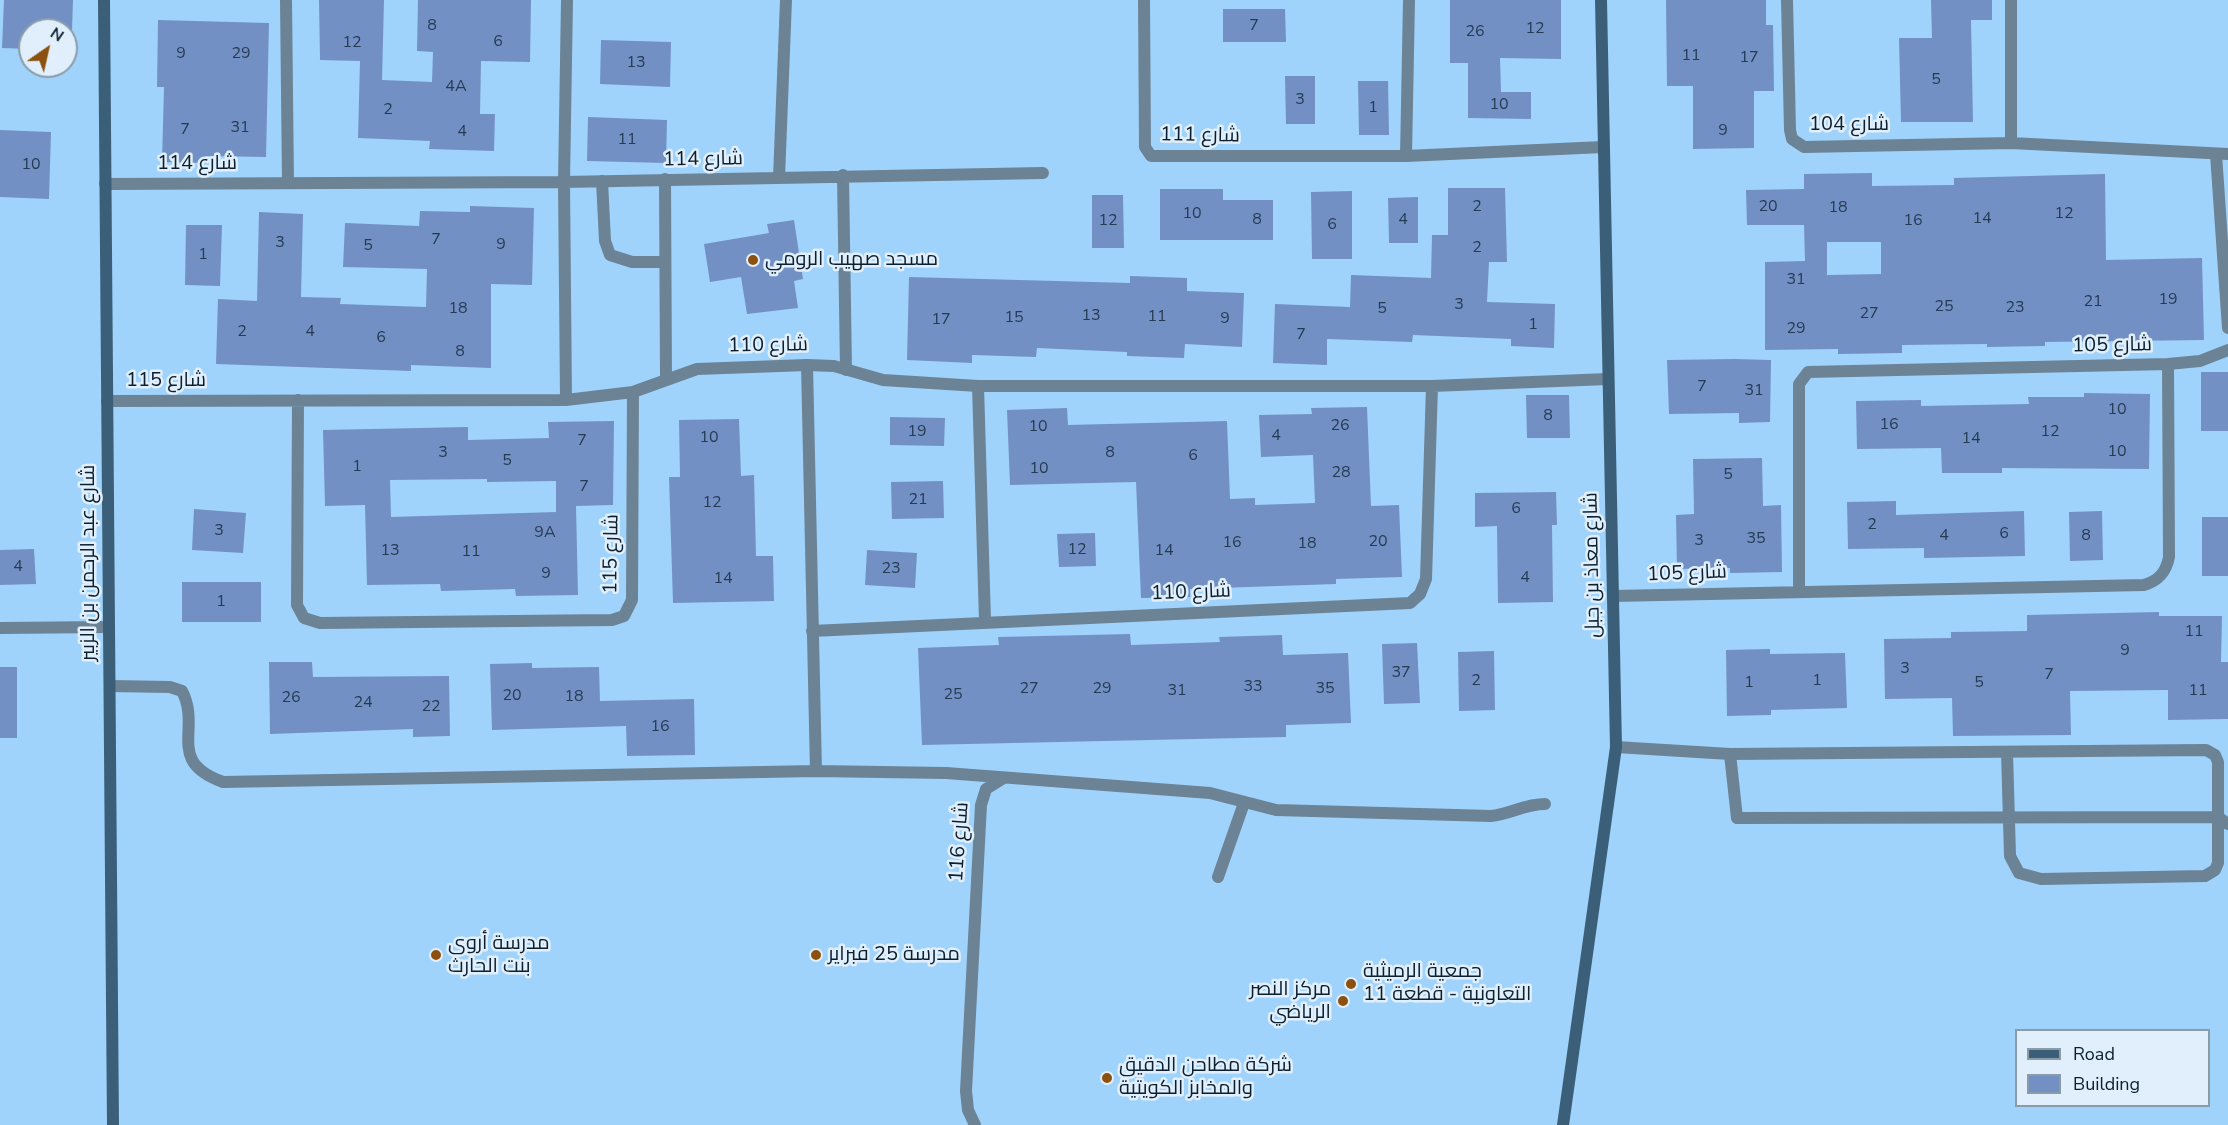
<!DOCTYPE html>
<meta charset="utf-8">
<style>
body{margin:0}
#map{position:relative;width:2228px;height:1125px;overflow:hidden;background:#a0d3fb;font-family:"Nunito Sans",sans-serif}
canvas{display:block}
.legend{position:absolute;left:2015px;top:1029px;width:195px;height:78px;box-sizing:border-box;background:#e0effb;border:2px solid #8b9ca9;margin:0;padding:8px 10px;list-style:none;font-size:18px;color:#0b1f2e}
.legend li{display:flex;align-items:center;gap:12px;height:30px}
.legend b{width:30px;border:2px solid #8b9ca9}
.north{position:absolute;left:18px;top:18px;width:60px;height:60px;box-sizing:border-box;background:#e0effb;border:2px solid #8b9ca9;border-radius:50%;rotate:34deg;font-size:16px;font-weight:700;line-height:24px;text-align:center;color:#0b1f2e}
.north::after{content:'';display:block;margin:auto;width:21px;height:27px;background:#8c510f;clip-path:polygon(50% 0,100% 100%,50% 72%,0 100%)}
</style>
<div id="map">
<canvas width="2228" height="1125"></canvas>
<ul class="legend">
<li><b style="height:8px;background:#3c5f79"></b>Road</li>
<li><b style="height:16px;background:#7390c4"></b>Building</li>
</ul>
<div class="north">N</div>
</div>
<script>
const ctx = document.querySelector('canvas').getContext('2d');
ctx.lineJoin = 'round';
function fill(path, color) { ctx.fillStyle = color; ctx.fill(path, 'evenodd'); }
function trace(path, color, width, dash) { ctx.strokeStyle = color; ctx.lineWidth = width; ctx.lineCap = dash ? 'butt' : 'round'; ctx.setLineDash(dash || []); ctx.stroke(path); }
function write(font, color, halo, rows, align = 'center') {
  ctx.font = font + ' "Nunito Sans",Cairo,sans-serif'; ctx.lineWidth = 5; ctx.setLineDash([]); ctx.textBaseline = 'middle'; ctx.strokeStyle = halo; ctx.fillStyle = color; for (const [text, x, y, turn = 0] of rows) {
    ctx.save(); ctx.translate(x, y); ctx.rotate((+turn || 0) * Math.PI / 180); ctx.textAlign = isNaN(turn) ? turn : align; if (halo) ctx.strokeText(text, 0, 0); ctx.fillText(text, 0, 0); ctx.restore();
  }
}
fill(new Path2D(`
 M4 0H73L72 30H30V49L2 48Z
 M319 0H384L382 80 432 82 433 52 417 51 418 0H531L530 62 481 61 480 114H495L494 151 429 149 430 141 358 138 360 61 320 60Z
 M1450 0H1561V59L1500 58 1501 92H1531V119L1468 118V63H1450Z
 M1666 0H1766V25H1773L1774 91H1754V148L1693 149V86H1667Z
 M1931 0H1992V20H1971L1973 122H1901L1899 38H1932Z
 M1223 9H1285L1286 42H1223Z
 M158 20 269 23 266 157 206 156V163L162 162 164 87H157Z
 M601 40 671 42 670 87 600 84Z
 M1285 76H1315V124H1286Z
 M1358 81H1388L1389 135H1359Z
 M588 117 667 120 666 163 587 161Z
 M0 130 51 132 49 199 0 197Z
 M1872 173V186L1954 185V178L2105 174 2106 260 2202 258 2204 340 2045 342V346L1987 347V344L1902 345V353L1838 354V349L1765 350V262L1805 261 1804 225H1747L1746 190 1804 189V174ZM1827 242H1881V274L1827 275Z
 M1448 188H1505L1507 262H1489L1487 302 1555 304 1554 348 1511 346V339L1413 335 1412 342 1327 339V365L1273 363 1275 304 1350 307 1351 275 1431 278 1432 235H1448Z
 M1160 189H1223V200H1273V240H1160Z
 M1352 191V259H1312L1311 192Z
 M1092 195H1123L1124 248H1092Z
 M1418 197V243H1389L1388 198Z
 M470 206 534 208 532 285 491 284V368L411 365V371L216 364 218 299 257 301 259 212 303 214 301 297 341 298 340 304 426 307 427 269 343 267 345 223 419 226 420 211 470 212Z
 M794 220 803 279 794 281 798 308 747 314 741 277 710 282 704 244 769 233 767 224Z
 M186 225H222L220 286 185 285Z
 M1130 276 1187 278V291L1244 293 1242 347 1185 344 1184 358 1127 356V352L1037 348 1036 357 972 355V363L907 360 909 277 1130 283Z
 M1735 359 1771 360 1770 422 1739 423V413L1669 414 1667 360Z
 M2201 372H2228V431H2201Z
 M2084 393 2150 394 2149 469 2002 468V473H1942L1941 448 1857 449 1856 401 1921 400V406L2029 404 2028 397H2084Z
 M1526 395H1569L1570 438H1527Z
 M1367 407 1371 506 1399 505 1402 577 1336 579V584L1190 589V597L1141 598 1136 482 1010 485 1007 410 1067 408 1068 425 1227 421 1230 499 1255 498V505L1315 503 1313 455 1261 457 1259 415 1312 414 1311 408Z
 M890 417 945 418 944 446 890 445Z
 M739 419 741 476 754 475 756 556H773L774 601 673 603 669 477H680L679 420Z
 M614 421 613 505 576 506 578 595 516 596 515 589 441 591 440 584 367 585 365 505 325 506 323 430 468 427V440L549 438 548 422ZM487 479V482L556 481V512L391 517 390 480Z
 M1762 458 1763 506 1781 505 1782 572 1730 573V568L1677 569 1676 515 1694 514 1693 459Z
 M943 481 944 518 892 519 891 482Z
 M1556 492 1557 525H1552L1553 602 1498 603 1497 526 1475 527V493Z
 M1896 501V515L2024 511 2025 556 1924 558V548L1848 549 1847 502Z
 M194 509 246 513 243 553 192 550Z
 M2102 511 2103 560 2070 561 2069 512Z
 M2202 517H2228V576H2202Z
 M1095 533 1096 566 1059 567 1057 534Z
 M34 549 36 584 0 585V550Z
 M867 550 917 553 915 588 865 585Z
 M182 582H261V622H182Z
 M2159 612V616H2222L2221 662H2228V719L2168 720V690L2070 691 2071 735 1953 736 1952 698 1885 699 1884 639 1951 638V632L2027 631V615Z
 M1130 634 1131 645 1220 642 1219 637 1282 635 1283 655 1348 653 1351 723 1286 725V737L922 745 918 648 999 645 998 637Z
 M1417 643 1420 703 1384 704 1382 644Z
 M1770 649V654L1845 653 1847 708 1771 710V715L1727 716 1726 650Z
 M1494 651 1495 710 1459 711 1458 652Z
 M269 662H312L313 677 449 676 450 736 413 737V729L270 734Z
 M532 663V668L599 667 600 701 694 699 695 755 627 756 626 726 492 730 490 664Z
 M0 667H17V738H0Z`), '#7390c4');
trace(new Path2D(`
 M286 0 288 183
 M1144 0 1145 147 1151 156H1406L1603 147
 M1787 0 1790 130 1792 139 1804 147 2011 143 2228 154
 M2011 0V143
 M2216 154 2228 328
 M1406 156 1409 0
 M843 175 846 370
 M779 178 786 0
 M665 179 666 379
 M602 181 605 241 610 255 632 262H665
 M105 184 564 182 1043 173
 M807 365 816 771
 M978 386 985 621
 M298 400 297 605 304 618 320 623 612 620 624 616 632 600 633 392
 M566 400 564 182 567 0
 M107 401 566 400 633 392 697 369 807 365 834 366 883 380 978 386H1432L1608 379
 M1799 591V384L1808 372 2168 364 2200 361 2228 350
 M1613 596 2144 585C2158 581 2166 573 2169 557L2168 364
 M0 628 109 627
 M812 631 1410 603 1420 594 1426 579 1432 386
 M110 686 170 687 182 691C202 729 165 761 223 782L816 771 946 773 1210 793 1276 810 1491 816C1510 814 1525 804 1545 804
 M1616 747 1730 754 2206 750 2215 755 2218 762V863L2215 870 2205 876 2041 879 2019 873 2010 856 2007 752
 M1730 754 1737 818 2218 817 2228 824
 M1218 877 1244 803
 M975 1125 968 1110 966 1091 981 805 986 789 1002 779`), '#6c8395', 12);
trace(new Path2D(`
 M104 0 113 1125
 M1563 1125 1616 747 1601 0`), '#3c5f79', 12);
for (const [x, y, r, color] of [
 [753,260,6,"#8c510f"],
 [436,955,6,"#8c510f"],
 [816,955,6,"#8c510f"],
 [1351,984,6,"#8c510f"],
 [1343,1001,6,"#8c510f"],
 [1107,1078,6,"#8c510f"]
]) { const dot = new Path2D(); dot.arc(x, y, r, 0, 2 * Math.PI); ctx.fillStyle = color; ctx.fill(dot); trace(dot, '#e0effb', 2); }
write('16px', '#253b54', null, [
 ["8",432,26],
 ["7",1254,26],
 ["12",1535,29],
 ["26",1475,32],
 ["6",498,42],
 ["12",352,43],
 ["9",181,54],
 ["29",241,54],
 ["11",1691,56],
 ["17",1749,58],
 ["13",636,63],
 ["5",1936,80],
 ["4A",456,87],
 ["3",1300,100],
 ["10",1499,105],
 ["1",1373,108],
 ["2",388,110],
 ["31",240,128],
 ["7",185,130],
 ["9",1723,131],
 ["4",462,132],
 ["11",627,140],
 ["10",31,165],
 ["2",1477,207],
 ["20",1768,207],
 ["18",1838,208],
 ["10",1192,214],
 ["12",2064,214],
 ["14",1982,219],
 ["8",1257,220],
 ["4",1403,220],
 ["12",1108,221],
 ["16",1913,221],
 ["6",1332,225],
 ["7",436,240],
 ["3",280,243],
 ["9",501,245],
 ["5",368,246],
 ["2",1477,248],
 ["1",203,255],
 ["31",1796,280],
 ["19",2168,300],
 ["21",2093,302],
 ["3",1459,305],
 ["25",1944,307],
 ["23",2015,308],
 ["18",458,309],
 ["5",1382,309],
 ["27",1869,314],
 ["13",1091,316],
 ["11",1157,317],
 ["15",1014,318],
 ["9",1225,319],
 ["17",941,320],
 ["1",1533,325],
 ["29",1796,329],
 ["2",242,332],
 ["4",310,332],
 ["7",1301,335],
 ["6",381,338],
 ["8",460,352],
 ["7",1702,387],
 ["31",1754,391],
 ["10",2117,410],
 ["8",1548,416],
 ["16",1889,425],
 ["26",1340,426],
 ["10",1038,427],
 ["19",917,432],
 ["12",2050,432],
 ["4",1276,436],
 ["10",709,438],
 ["14",1971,439],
 ["7",582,441],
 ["10",2117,452],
 ["3",443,453],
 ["8",1110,453],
 ["6",1193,456],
 ["5",507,461],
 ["1",357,467],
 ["10",1039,469],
 ["28",1341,473],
 ["5",1728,475],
 ["7",584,487],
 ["21",918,500],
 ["12",712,503],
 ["6",1516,509],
 ["2",1872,525],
 ["3",219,531],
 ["9A",545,533],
 ["6",2004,534],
 ["4",1944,536],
 ["8",2086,536],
 ["35",1756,539],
 ["3",1699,541],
 ["20",1378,542],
 ["16",1232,543],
 ["18",1307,544],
 ["12",1077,550],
 ["13",390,551],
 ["14",1164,551],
 ["11",471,552],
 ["4",18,567],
 ["23",891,569],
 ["9",546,574],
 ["4",1525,578],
 ["14",723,579],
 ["1",221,602],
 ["11",2194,632],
 ["9",2125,651],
 ["3",1905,669],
 ["37",1401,673],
 ["7",2049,675],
 ["2",1476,681],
 ["1",1817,681],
 ["1",1749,683],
 ["5",1979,683],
 ["33",1253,687],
 ["27",1029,689],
 ["29",1102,689],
 ["35",1325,689],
 ["31",1177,691],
 ["11",2198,691],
 ["25",953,695],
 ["20",512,696],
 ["18",574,697],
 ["26",291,698],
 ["24",363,703],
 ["22",431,707],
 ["16",660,727]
]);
write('20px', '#0b1f2e', '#e0effb', [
 ["شارع 104",1849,125],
 ["شارع 111",1200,136,1],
 ["شارع 114",703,160,-1],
 ["شارع 114",197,164],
 ["شارع 110",768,346,-1],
 ["شارع 105",2112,346,-1],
 ["شارع 115",166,381],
 ["شارع 115",612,554,-89],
 ["شارع عبد الرحمن بن الزبير",89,563,-90],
 ["شارع معاذ بن جبل",1593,565,-91],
 ["شارع 105",1687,574,-2],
 ["شارع 110",1191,593,-2],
 ["شارع 116",960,842,-86]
]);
write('20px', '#0b1f2e', '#e0effb', [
 ["مسجد صهيب الرومي",765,260],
 ["مدرسة أروى",448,944],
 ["بنت الحارث",448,967],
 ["مدرسة 25 فبراير",828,955],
 ["جمعية الرميثية",1363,972],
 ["التعاونية - قطعة 11",1363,995],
 ["مركز النصر",1331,990,"right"],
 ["الرياضي",1331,1013,"right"],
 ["شركة مطاحن الدقيق",1119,1066],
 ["والمخابز الكويتية",1119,1089]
], 'left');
</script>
